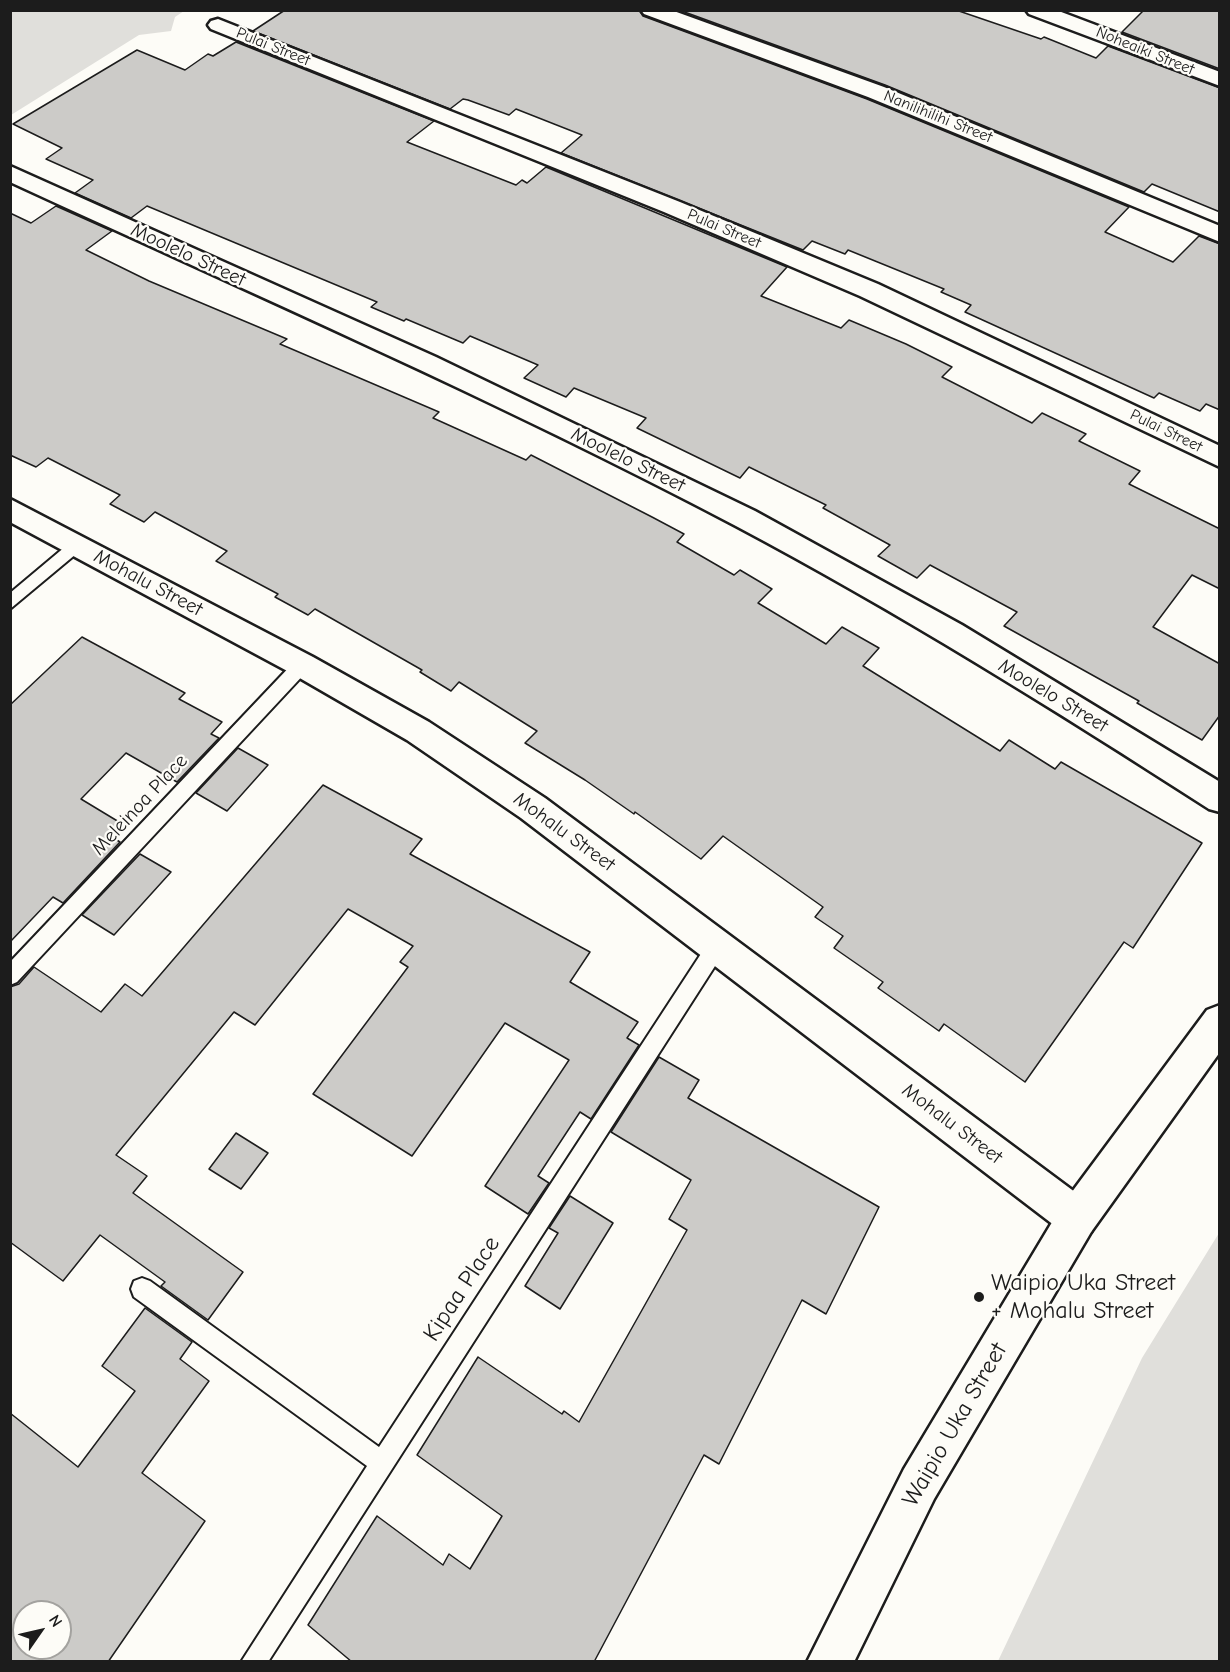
<!DOCTYPE html>
<style>
body{margin:0}
#map{position:relative;width:1230px;height:1672px;overflow:hidden;background:#fdfcf7;font-family:"Comic Neue",sans-serif}
canvas{display:block}
.frame{position:absolute;inset:0;border:12px solid #1c1c1c;pointer-events:none}
.north{position:absolute;left:12px;top:1600px;width:60px;height:60px;box-sizing:border-box;background:#fdfcf7;border:2px solid #a3a29f;border-radius:50%;rotate:56deg;font-size:16px;font-weight:700;line-height:24px;text-align:center;color:#1c1c1c}
.north::after{content:'';display:block;margin:auto;width:21px;height:27px;background:#1c1c1c;clip-path:polygon(50% 0,100% 100%,50% 72%,0 100%)}
</style>
<div id="map">
<canvas width="1230" height="1672"></canvas>
<div class="frame"></div>
<div class="north">N</div>
</div>
<script>
const ctx = document.querySelector('canvas').getContext('2d');
ctx.lineJoin = 'round';
function fill(path, color) { ctx.fillStyle = color; ctx.fill(path, 'evenodd'); }
function trace(path, color, width, dash) { ctx.strokeStyle = color; ctx.lineWidth = width; ctx.lineCap = dash ? 'butt' : 'round'; ctx.setLineDash(dash || []); ctx.stroke(path); }
function write(font, color, halo, rows, align = 'center') {
  ctx.font = font + ' "Comic Neue",sans-serif'; ctx.lineWidth = 4.5; ctx.setLineDash([]); ctx.textBaseline = 'middle'; ctx.strokeStyle = halo; ctx.fillStyle = color; for (const [text, x, y, turn = 0] of rows) {
    ctx.save(); ctx.translate(x, y); ctx.rotate((+turn || 0) * Math.PI / 180); ctx.textAlign = isNaN(turn) ? turn : align; if (halo) ctx.strokeText(text, 0, 0); ctx.fillText(text, 0, 0); ctx.restore();
  }
}
fill(new Path2D(`
 M11 10H184V11L175 17 171 31 139 35 11 115Z
 M1219 1233V1661H998L1142 1358Z`), '#e0dfdb');
const building = new Path2D(`
 M285 10H639L643 16 867 99 1129 207 1105 232 1173 262 1199 236 1220 244V410L1206 404 1200 411 1159 393 1154 398 965 312 971 305 941 292 944 289 848 250 845 254 812 241 803 250 561 153 582 135 516 109 509 115 468 100 463 99 450 109 253 31Z
 M679 10H956L1041 39 1044 37 1096 58 1108 46 1220 88V212L1152 184 1144 192 885 85Z
 M1144 10H1220V69L1122 32Z
 M236 42 434 121 407 142 516 185 522 180 527 183 546 167 787 267 761 296 841 328 849 320 906 344 952 367 942 377 1032 423 1042 413 1086 434 1079 441 1140 471 1129 484 1220 529V589L1192 575 1153 627 1220 664V715L1202 740 1137 703 1139 701 1004 626 1017 612 930 565 917 578 878 556 890 545 823 508 826 505 749 467 740 478 637 428 646 418 574 388 566 397 524 378 538 365 470 336 463 343 406 319 404 321 371 307 377 302 147 206 131 218 75 193 93 180 46 159 62 148 13 124 137 50 185 70 208 54 213 56Z
 M56 206 112 231 86 250 149 281 287 339 280 344 439 412 433 418 526 460 531 455 652 517 684 534 677 542 734 575 740 570 772 589 758 603 826 644 842 627 879 648 863 666 1000 751 1009 740 1055 769 1061 762 1202 843 1133 948 1124 942 1025 1082 944 1024 939 1031 878 988 883 982 834 948 843 936 815 917 823 907 723 836 701 859 635 812 634 814 585 780 525 743 537 731 459 682 451 691 420 672 422 670 315 609 308 615 275 597 278 594 216 561 227 551 155 512 144 522 110 504 120 495 48 458 36 467 10 455V213L31 223Z
 M82 637 185 693 179 699 222 722 211 734 219 738 177 782 126 753 81 799 124 825 112 837 120 842 63 903 53 897 10 942V705Z
 M238 748 268 765 227 811 196 793Z
 M323 785 422 839 410 854 590 952 570 982 638 1022 627 1038 639 1045 591 1119 580 1112 538 1176 549 1183 528 1214 485 1186 569 1060 505 1023 412 1156 313 1094 408 967 400 962 413 946 348 909 255 1025 234 1012 116 1155 147 1176 133 1193 243 1272 208 1320 161 1286 165 1282 100 1235 63 1281 10 1242V987L19 984 34 967 101 1012 125 984 142 996Z
 M140 854 171 872 114 935 82 915Z
 M659 1057 699 1080 688 1098 879 1207 826 1314 802 1300 719 1464 704 1455 594 1662H352L308 1625 377 1516 443 1565 449 1554 470 1569 502 1516 417 1455 478 1357 562 1414 564 1411 579 1422 687 1230 669 1219 691 1180 611 1132Z
 M236 1133 268 1153 241 1189 209 1169Z
 M570 1196 613 1223 560 1309 525 1286 558 1233 549 1228Z
 M145 1308 192 1342 180 1359 209 1381 142 1473 205 1521 108 1662H10V1413L78 1467 135 1391 102 1366ZM24 1612H60V1648H24Z`);
fill(building, '#cccbc8');
trace(building, '#1c1c1c', 1.5);
const service = new Path2D(`
 M77 539 82 541 85 545 82 549 10 609V593L72 541Z
 M302 658 308 660 310 665 308 670 17 982 10 985V962L296 660Z
 M717 937 724 940 726 946 724 952 268 1662H241L367 1466 134 1297 131 1289 134 1281 142 1278 150 1281 379 1447 710 940Z`);
const minor = new Path2D(`
 M641 10H671L884 87 1220 226V242L868 97 644 14Z
 M1026 10H1056L1220 72V86L1029 14Z
 M218 19 680 202 878 284 1220 446V467L860 296 664 212 211 29 208 25 211 21Z
 M10 166 436 357 755 511 962 625 1220 782V812L1209 809C1054 709 898 612 736 526 499 401 253 294 10 182Z
 M10 499 313 657 429 722 545 798 1091 1204 1096 1218 1091 1232 1077 1237 1063 1232 521 818 407 740 291 673 10 522Z`);
const tertiary = new Path2D(`
 M1220 1005V1052L1091 1232 934 1499 854 1662H807L904 1469 1063 1204 1207 1010Z`);
trace(service, '#1c1c1c', 4);
trace(minor, '#1c1c1c', 5);
trace(tertiary, '#1c1c1c', 5);
fill(service, '#fdfcf7');
fill(minor, '#fdfcf7');
fill(tertiary, '#fdfcf7');
for (const [x, y, r, color] of [
 [979,1297,6,"#1c1c1c"]
]) { const dot = new Path2D(); dot.arc(x, y, r, 0, 2 * Math.PI); ctx.fillStyle = color; ctx.fill(dot); trace(dot, '#fdfcf7', 2); }
write('16px', '#1c1c1c', '#fdfcf7', [
 ["Pulai Street",273,47,22],
 ["Noheaiki Street",1145,51,22],
 ["Nanilihilihi Street",938,117,22],
 ["Pulai Street",724,229,23],
 ["Pulai Street",1166,431,26]
]);
write('20px', '#1c1c1c', '#fdfcf7', [
 ["Moolelo Street",188,255,25],
 ["Moolelo Street",628,460,26],
 ["Mohalu Street",148,583,28],
 ["Moolelo Street",1053,696,31],
 ["Meleinoa Place",140,805,-47],
 ["Mohalu Street",564,832,36],
 ["Mohalu Street",952,1124,37]
]);
write('24px', '#1c1c1c', '#fdfcf7', [
 ["Waipio Uka Street",991,1283],
 ["+ Mohalu Street",991,1311]
], 'left');
write('24px', '#1c1c1c', '#fdfcf7', [
 ["Kipaa Place",462,1289,-57],
 ["Waipio Uka Street",955,1425,-60]
]);
</script>
